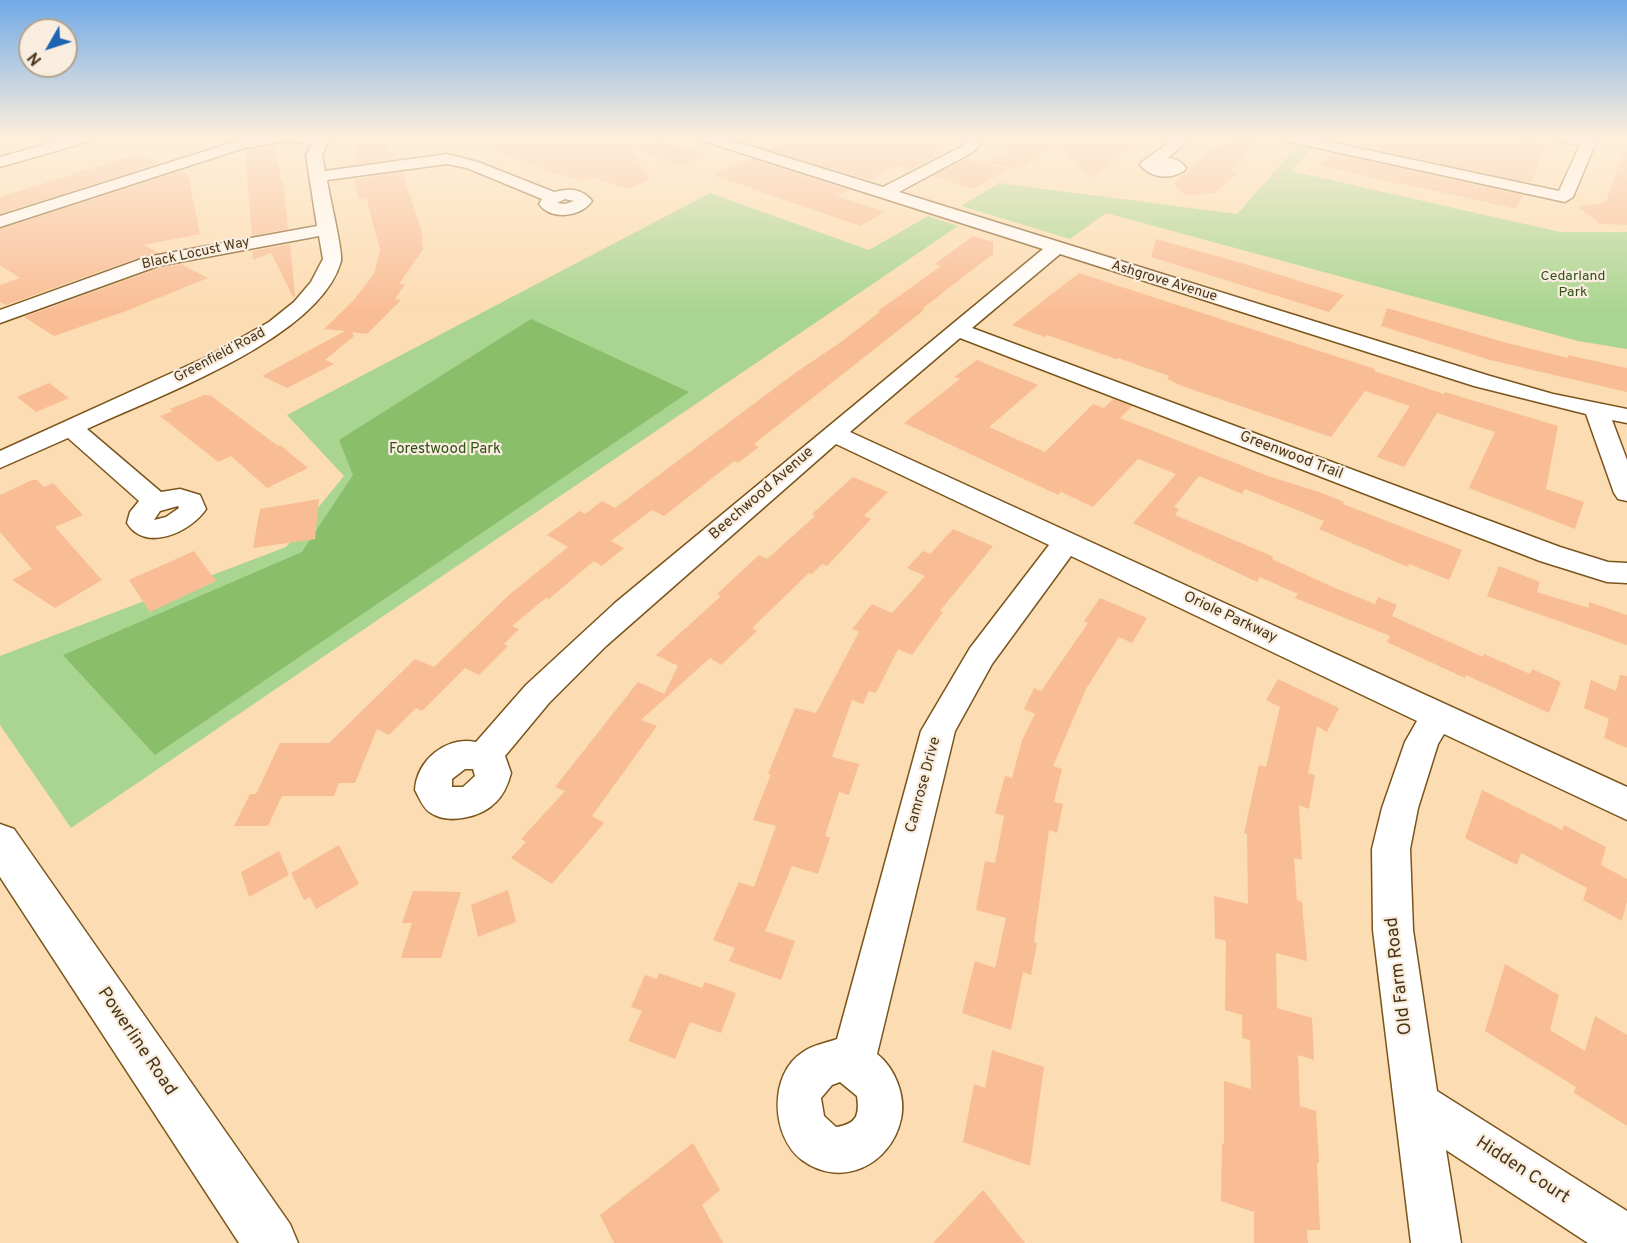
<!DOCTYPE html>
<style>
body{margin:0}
#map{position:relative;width:1627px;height:1243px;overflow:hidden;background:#fcdcb2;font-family:Overpass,sans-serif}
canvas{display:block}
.north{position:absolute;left:18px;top:18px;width:60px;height:60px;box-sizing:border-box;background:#f8eddf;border:2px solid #b3a48f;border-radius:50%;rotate:231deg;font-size:16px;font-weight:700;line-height:24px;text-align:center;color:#4b3617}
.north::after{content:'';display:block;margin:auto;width:21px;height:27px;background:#1b64b3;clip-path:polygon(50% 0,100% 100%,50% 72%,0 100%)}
</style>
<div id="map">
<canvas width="1627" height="1243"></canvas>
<div class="north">N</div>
</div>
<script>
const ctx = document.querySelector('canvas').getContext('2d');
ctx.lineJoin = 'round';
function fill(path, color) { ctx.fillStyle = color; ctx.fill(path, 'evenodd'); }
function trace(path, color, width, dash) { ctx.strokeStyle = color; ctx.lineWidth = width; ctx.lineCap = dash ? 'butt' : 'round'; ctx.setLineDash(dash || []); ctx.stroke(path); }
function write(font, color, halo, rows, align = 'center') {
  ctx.font = font + ' Overpass,sans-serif'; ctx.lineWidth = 4.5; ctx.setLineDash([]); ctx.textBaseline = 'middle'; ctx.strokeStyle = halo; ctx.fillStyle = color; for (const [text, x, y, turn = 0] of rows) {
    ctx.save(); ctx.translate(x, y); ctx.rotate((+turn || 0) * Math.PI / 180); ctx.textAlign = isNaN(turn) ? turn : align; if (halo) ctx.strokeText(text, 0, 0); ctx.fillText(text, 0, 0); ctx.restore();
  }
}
fill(new Path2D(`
 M1300 143 1314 146 1291 171 1560 232H1627V349L1578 341 1106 213 1070 239 961 206 999 183 1237 214Z
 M710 193 869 250 928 216 958 226 71 828 0 725V656L286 547 344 476 287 415Z`), '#a9d590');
fill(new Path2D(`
 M531 319 689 392 155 755 63 655 302 552 353 475 339 440Z`), '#8abe6a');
fill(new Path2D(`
 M465 137H655L708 154 681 166 631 150 650 180 627 189 593 177 585 180 560 175 464 139Z
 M796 137 805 139 810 137H947L935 150 945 152 911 170 898 166 869 180 768 150Z
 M1008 137H1149L1090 178 1057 145 1017 170 986 162 1007 150Z
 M1225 137 1259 142 1231 171 1237 173 1215 193 1186 195 1173 184Z
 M1346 137H1515L1548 143 1536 165 1539 166 1530 183 1341 142Z
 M357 143H388L386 149 395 153 397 159 353 165Z
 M276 145 278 165 279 164 281 181H283L288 229 252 236 245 150Z
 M1624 151H1627V225L1600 224 1578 207 1606 202Z
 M1331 153 1523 195 1516 209 1400 183 1399 184 1320 165Z
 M136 154 160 163 0 214V197Z
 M750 158 849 190 837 196 885 212 860 226 713 175Z
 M966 158 1007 170 973 189 933 176Z
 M180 171 188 174 200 234 144 245 159 253 146 255 6 305 0 302V285L20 278 0 265V229Z
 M402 172 421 228 423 249 399 284H405L395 299 401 300 367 334 352 332 354 336 325 360 334 364 287 388 262 376 345 331 324 329 353 301 374 274 380 249 366 198 359 199 353 179Z
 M973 236 993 242V254L923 308 924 310 754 444 759 447 738 463 734 461 664 516 652 510 611 541 624 548 602 566 594 561 549 599 546 598 512 626 519 629 504 644 508 646 479 675 465 668 422 711 416 708 389 735 377 729 355 783H339L334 796H282L268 826H234L250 794H256L280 743H329L415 659 434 667 509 595 568 547 547 535 580 511 585 514 602 501 615 508 795 373 841 342 880 312 878 311 941 266 935 264Z
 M1156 239 1245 264 1344 295 1329 312 1151 257Z
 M290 244 295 296 293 297 271 253 253 260 252 251Z
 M181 264 208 278 126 311 54 336 24 317 159 268Z
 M1079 273 1375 369 1374 371 1444 394 1445 392 1558 426 1546 489 1584 502 1575 529 1469 488 1495 432 1437 413 1404 467 1377 457 1410 406 1365 391 1331 437 1182 386 1167 379 1169 376 1118 358 1116 359 1047 335 1045 337 1012 325Z
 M1387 308 1507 343 1568 358V355L1627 368V392L1490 360 1381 326Z
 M977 360 1038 385 989 427 1045 452 1093 404 1104 408 1113 399 1132 406 1120 418 1271 477 1322 493 1344 502 1343 504 1462 550 1449 580 1409 564 1408 567 1319 529 1324 521 1245 489 1242 494 1199 476 1174 507 1179 509 1175 515 1274 557 1272 559 1335 588 1375 604 1378 597 1397 605 1392 616 1483 657 1484 654 1530 674 1532 669 1561 682 1549 713 1466 675 1465 678 1387 642 1390 636 1295 598 1298 594 1260 577 1257 582 1133 523 1176 474 1138 459 1093 507 1061 492 1058 495 904 423 960 379 954 377Z
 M49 383 69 398 36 412 17 397Z
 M204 395H210L278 446 280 445 308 468 267 488 231 456 218 462 160 416 173 411 170 409Z
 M853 477 888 492 864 516 871 519 827 566 822 564 812 574 809 573 752 628 757 631 721 665 710 658 641 720 657 726 592 816 604 823 552 884 511 858 526 842 521 839 565 791 555 787 638 682 664 694 678 666 656 655 721 596 717 594 759 555 767 559 815 516 812 514Z
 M32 480H37L44 487 53 483 83 515 55 527 102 580 55 608 12 580 32 569 0 532V495Z
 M319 499 315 539 253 548 260 509Z
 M953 529 993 546 940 611 943 612 912 655 898 649 876 693 869 691 863 704 852 700 832 757 859 764 849 795 839 792 825 836 830 838 818 874 792 866 765 931 795 941 781 980 729 961 735 948 713 940 739 882 754 887 776 826 753 820 771 774H768L795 708 816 713 859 632 852 629 872 604 892 613 925 576 907 568 923 551 930 554Z
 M194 551 216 581 150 612 129 580Z
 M1499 566 1540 582 1537 592 1589 608V602L1627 615V645L1487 596Z
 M1100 598 1147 618 1132 643 1119 637 1086 689 1053 766 1062 769 1054 802 1063 804 1057 833 1049 830 1034 942 1037 944 1031 975 1023 972 1011 1030 962 1013 975 961 995 968 1006 918 976 910 985 861 995 863 1004 816 995 813 1005 776 1012 778 1022 740 1035 714 1024 709 1034 688 1041 691 1088 623 1084 621Z
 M1620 675 1627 676V748L1604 738 1609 719 1584 708 1591 680 1616 691Z
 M1278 679 1339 708 1327 732 1317 726 1308 773 1315 775 1309 809 1299 805 1302 860 1294 858 1297 900 1302 902 1307 961 1276 953 1277 1008 1312 1018 1314 1060 1298 1055 1300 1106 1316 1111 1319 1163H1317L1320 1230H1307L1308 1243H1254V1212L1221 1201 1222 1143 1224 1144V1081L1251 1089 1250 1040 1242 1038V1015L1225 1010 1226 941 1215 938 1214 896 1248 904 1247 834 1244 833 1259 765 1266 767 1280 707 1266 700Z
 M1482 790 1562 830 1564 825 1606 847 1601 865 1627 879V901L1622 921 1583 900 1587 888 1521 853 1517 865 1465 838Z
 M339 845 359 884 316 909 310 897 304 900 291 873Z
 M279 851 289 875 249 897 241 872Z
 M508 890 516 922 478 937 471 905Z
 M413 891 461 892 441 958H401L412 923H402Z
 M1505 964 1559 995 1550 1030 1585 1051 1595 1016 1627 1035V1126L1574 1093 1576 1087 1485 1031Z
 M659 973 702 988 705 982 736 993 721 1033 690 1022 675 1059 628 1041 642 1011 631 1007 645 975 657 979Z
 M992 1050 1044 1067 1030 1166 963 1142 974 1084 985 1088Z
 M693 1143 720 1190 702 1205 723 1243H614L600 1215Z
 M983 1190 1025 1243H933Z`), '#f9bd95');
const street = new Path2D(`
 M250 137H330L322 155 325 171 447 154 478 162 554 192C569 188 582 188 592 201 581 217 551 221 539 204L542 199 467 168 447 164 327 180C329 195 343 251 341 261 320 339 155 397 87 429L161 492 180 489 200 495 206 509C191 532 145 553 127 523L130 512 139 501 68 438 0 468V451L209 356 269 322 294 302 311 282 323 259 319 236 158 266 0 323V310L147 257 317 226 306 155 312 144 288 141 244 148 0 227V216ZM565 199 574 201 565 204 557 203ZM178 506 179 508 166 517 154 520 160 511Z
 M698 137H720L883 187 963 146 968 137H982L981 144 973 152 899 192 1490 376 1553 394 1627 409V423L1612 420 1627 460V501L1618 499 1614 493 1586 414 1474 386 1060 254 972 328 1560 547 1608 562 1627 563V583L1607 582 1540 561 960 338 850 432 1627 787V820L1444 734 1438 744 1418 808 1410 849 1413 930 1437 1091 1627 1211V1243H1588L1446 1150 1461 1243H1411L1373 930 1372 849 1382 808 1405 742 1417 721 1071 556 992 664 955 731 877 1054C895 1068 906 1096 901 1119 891 1165 841 1189 802 1160 771 1137 768 1074 803 1052 813 1045 826 1043 837 1039L921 731 970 648 1049 545 836 444 606 646 549 703 505 756 511 773C508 784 504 794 496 802 482 817 449 825 431 813 423 809 419 797 415 790 417 760 446 736 476 742L526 685 615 603 1043 249 700 140ZM465 769H473L475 776 463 787H452V779ZM840 1082 857 1096C860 1116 856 1124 836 1127L824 1116 821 1098 832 1085Z
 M1176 137H1192L1168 158C1176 159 1181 161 1186 168L1184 171C1169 180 1151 178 1140 165L1142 162Z
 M1279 137H1306L1559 191 1580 145 1555 140 1553 137H1598L1573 197 1565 202 1286 141Z`);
const secondary = new Path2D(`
 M71 137H96L94 140 0 167V157Z
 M0 824 14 829 290 1224 298 1243H239L0 877Z`);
trace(street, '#7a551b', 3);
trace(secondary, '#7a551b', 3);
fill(street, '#fff');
fill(secondary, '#fff');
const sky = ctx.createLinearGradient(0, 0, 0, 311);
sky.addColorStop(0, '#71aae7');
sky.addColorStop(0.44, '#feefdc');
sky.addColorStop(1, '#feefdc00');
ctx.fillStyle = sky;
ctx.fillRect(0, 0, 1627, 311);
write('14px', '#4b3617', '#f8eddf', [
 ["Black Locust Way",196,254,-12],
 ["Ashgrove Avenue",1164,282,17],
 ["Greenfield Road",220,356,-28]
]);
write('14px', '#305118', '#f8eddf', [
 ["Cedarland",1573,277],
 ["Park",1573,293]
]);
write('15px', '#305118', '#f8eddf', [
 ["Forestwood Park",445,450]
]);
write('15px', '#4b3617', '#f8eddf', [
 ["Greenwood Trail",1291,456,21],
 ["Beechwood Avenue",762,494,-41],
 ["Oriole Parkway",1230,618,25],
 ["Camrose Drive",924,785,-75]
]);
write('18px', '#4b3617', '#f8eddf', [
 ["Old Farm Road",1400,976,-97],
 ["Powerline Road",136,1042,56],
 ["Hidden Court",1522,1171,33]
]);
</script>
